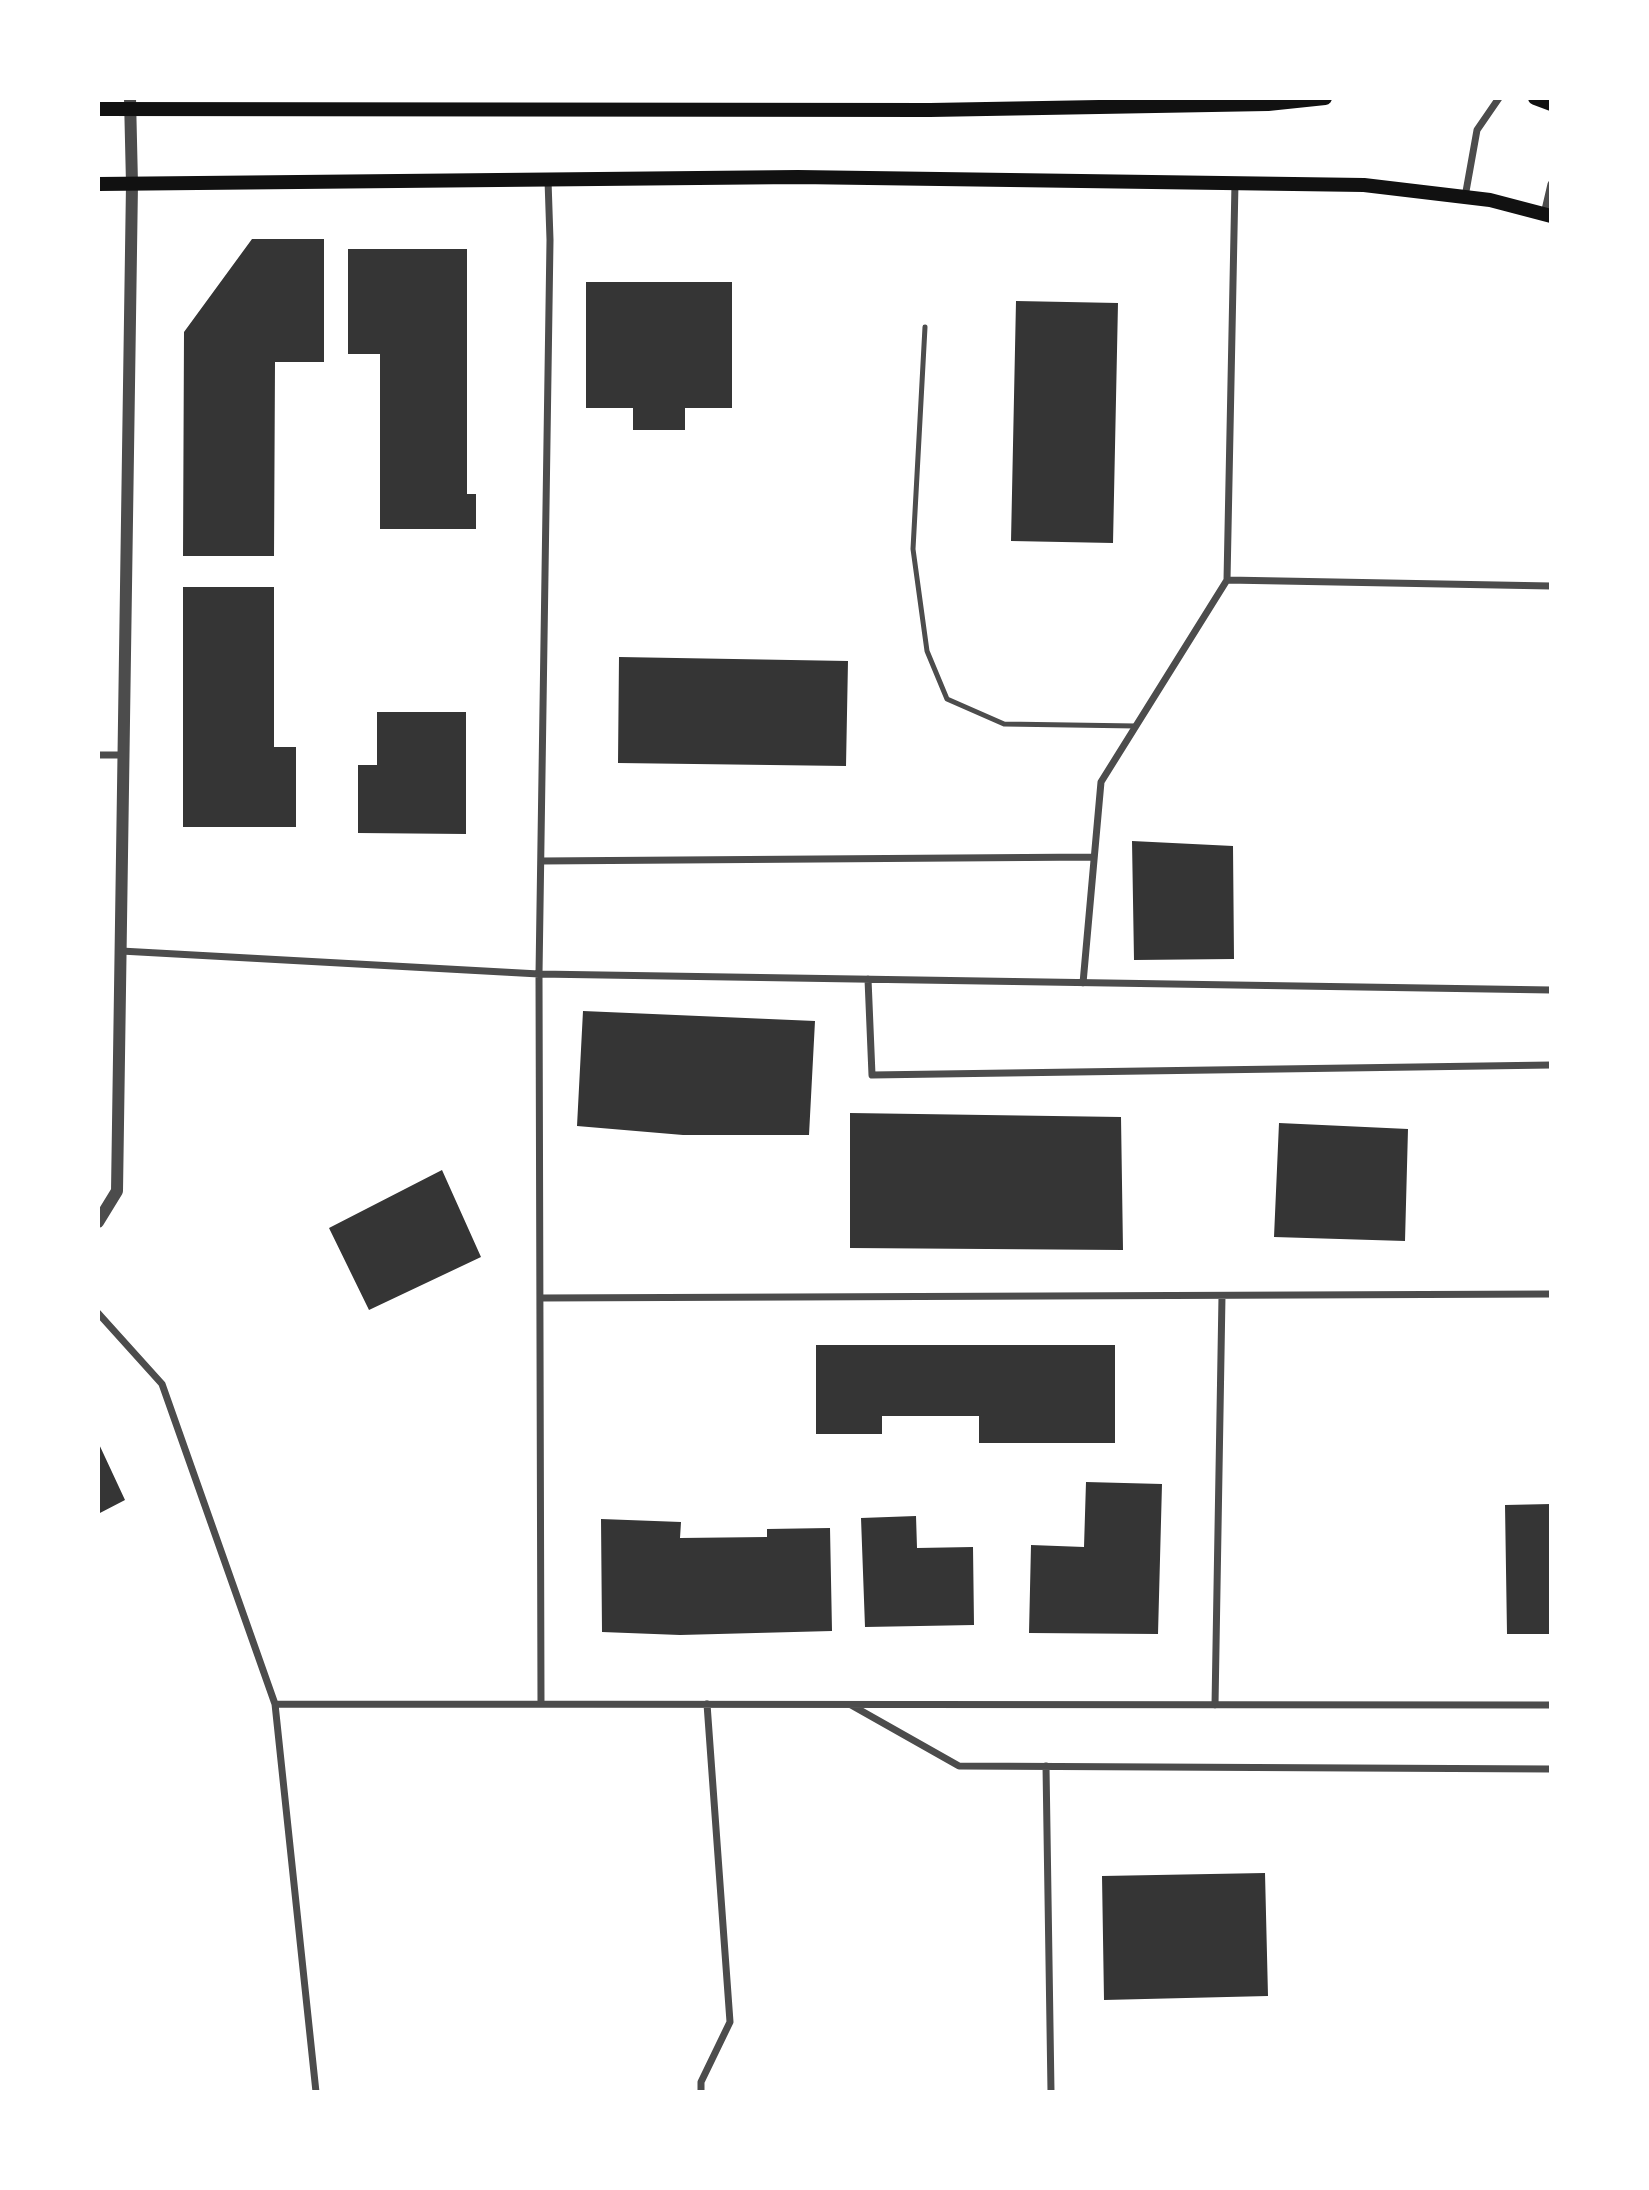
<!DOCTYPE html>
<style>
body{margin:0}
#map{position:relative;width:1649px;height:2190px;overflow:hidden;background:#fff;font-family:"DM Sans",sans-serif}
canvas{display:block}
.frame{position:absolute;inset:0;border:100px solid #fff;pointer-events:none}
</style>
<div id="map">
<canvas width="1649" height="2190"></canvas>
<div class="frame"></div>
</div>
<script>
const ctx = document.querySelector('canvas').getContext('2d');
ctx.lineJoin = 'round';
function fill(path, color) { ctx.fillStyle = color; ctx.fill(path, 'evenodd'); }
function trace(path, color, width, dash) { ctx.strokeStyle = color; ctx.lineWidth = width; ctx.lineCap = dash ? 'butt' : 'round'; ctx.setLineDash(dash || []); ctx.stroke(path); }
fill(new Path2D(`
 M252 239H324V362H275L274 556H183L184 332Z
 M348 249H467V494H476V529H380V354H348Z
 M586 282H732V408H685V430H633V408H586Z
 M1016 301 1118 303 1113 543 1011 541Z
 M183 587H274V747H296V827H183Z
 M619 657 848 661 846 766 618 763Z
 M377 712H466V834L358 833V765H377Z
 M1132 841 1233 846 1234 959 1134 960Z
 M583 1011 815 1021 809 1135H683L577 1126Z
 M850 1113 1121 1117 1123 1250 850 1248Z
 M1279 1123 1408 1129 1405 1241 1274 1237Z
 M442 1170 481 1257 369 1310 329 1228Z
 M816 1345H1115V1443H979V1416H882V1434H816Z
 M98 1442 125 1500 98 1514Z
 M1086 1482 1162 1484 1158 1634 1029 1633 1031 1545 1084 1547Z
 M1551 1504V1634H1507L1505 1505Z
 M916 1516 917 1548 973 1547 974 1625 865 1627 861 1518Z
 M601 1519 681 1522 680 1538 767 1537V1529L830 1528 832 1631 680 1635 602 1632Z
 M1265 1873 1268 1996 1104 2000 1102 1876Z`), '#353535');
trace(new Path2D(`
 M925 327 913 549 927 651 947 699 1004 724 1136 726`), '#4c4c4c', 5);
trace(new Path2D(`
 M1465 197 1477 130 1499 98
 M1544 214 1551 184
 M1227 580 1551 586
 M98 755H123
 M541 861 1094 857
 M121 951 539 974 1551 990
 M868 979 872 1075 1551 1065
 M1083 983 1101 782 1227 580 1235 183
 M540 1298 1551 1294
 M98 1313 162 1384 275 1704 316 2092
 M275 1704 1551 1705
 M541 1704 539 974 550 240 548 180
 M851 1705 959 1766 1551 1769
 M1215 1705 1222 1296
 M1046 1766 1051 2092
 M701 2092V2082L730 2022 707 1704`), '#4c4c4c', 7);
trace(new Path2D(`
 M98 1222 117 1191 132 184 130 98`), '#4c4c4c', 12);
trace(new Path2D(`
 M1535 98 1551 104
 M98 109 930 110 1268 104 1325 98
 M98 184 798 177 1364 185 1490 200 1551 216`), '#111', 14);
</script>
